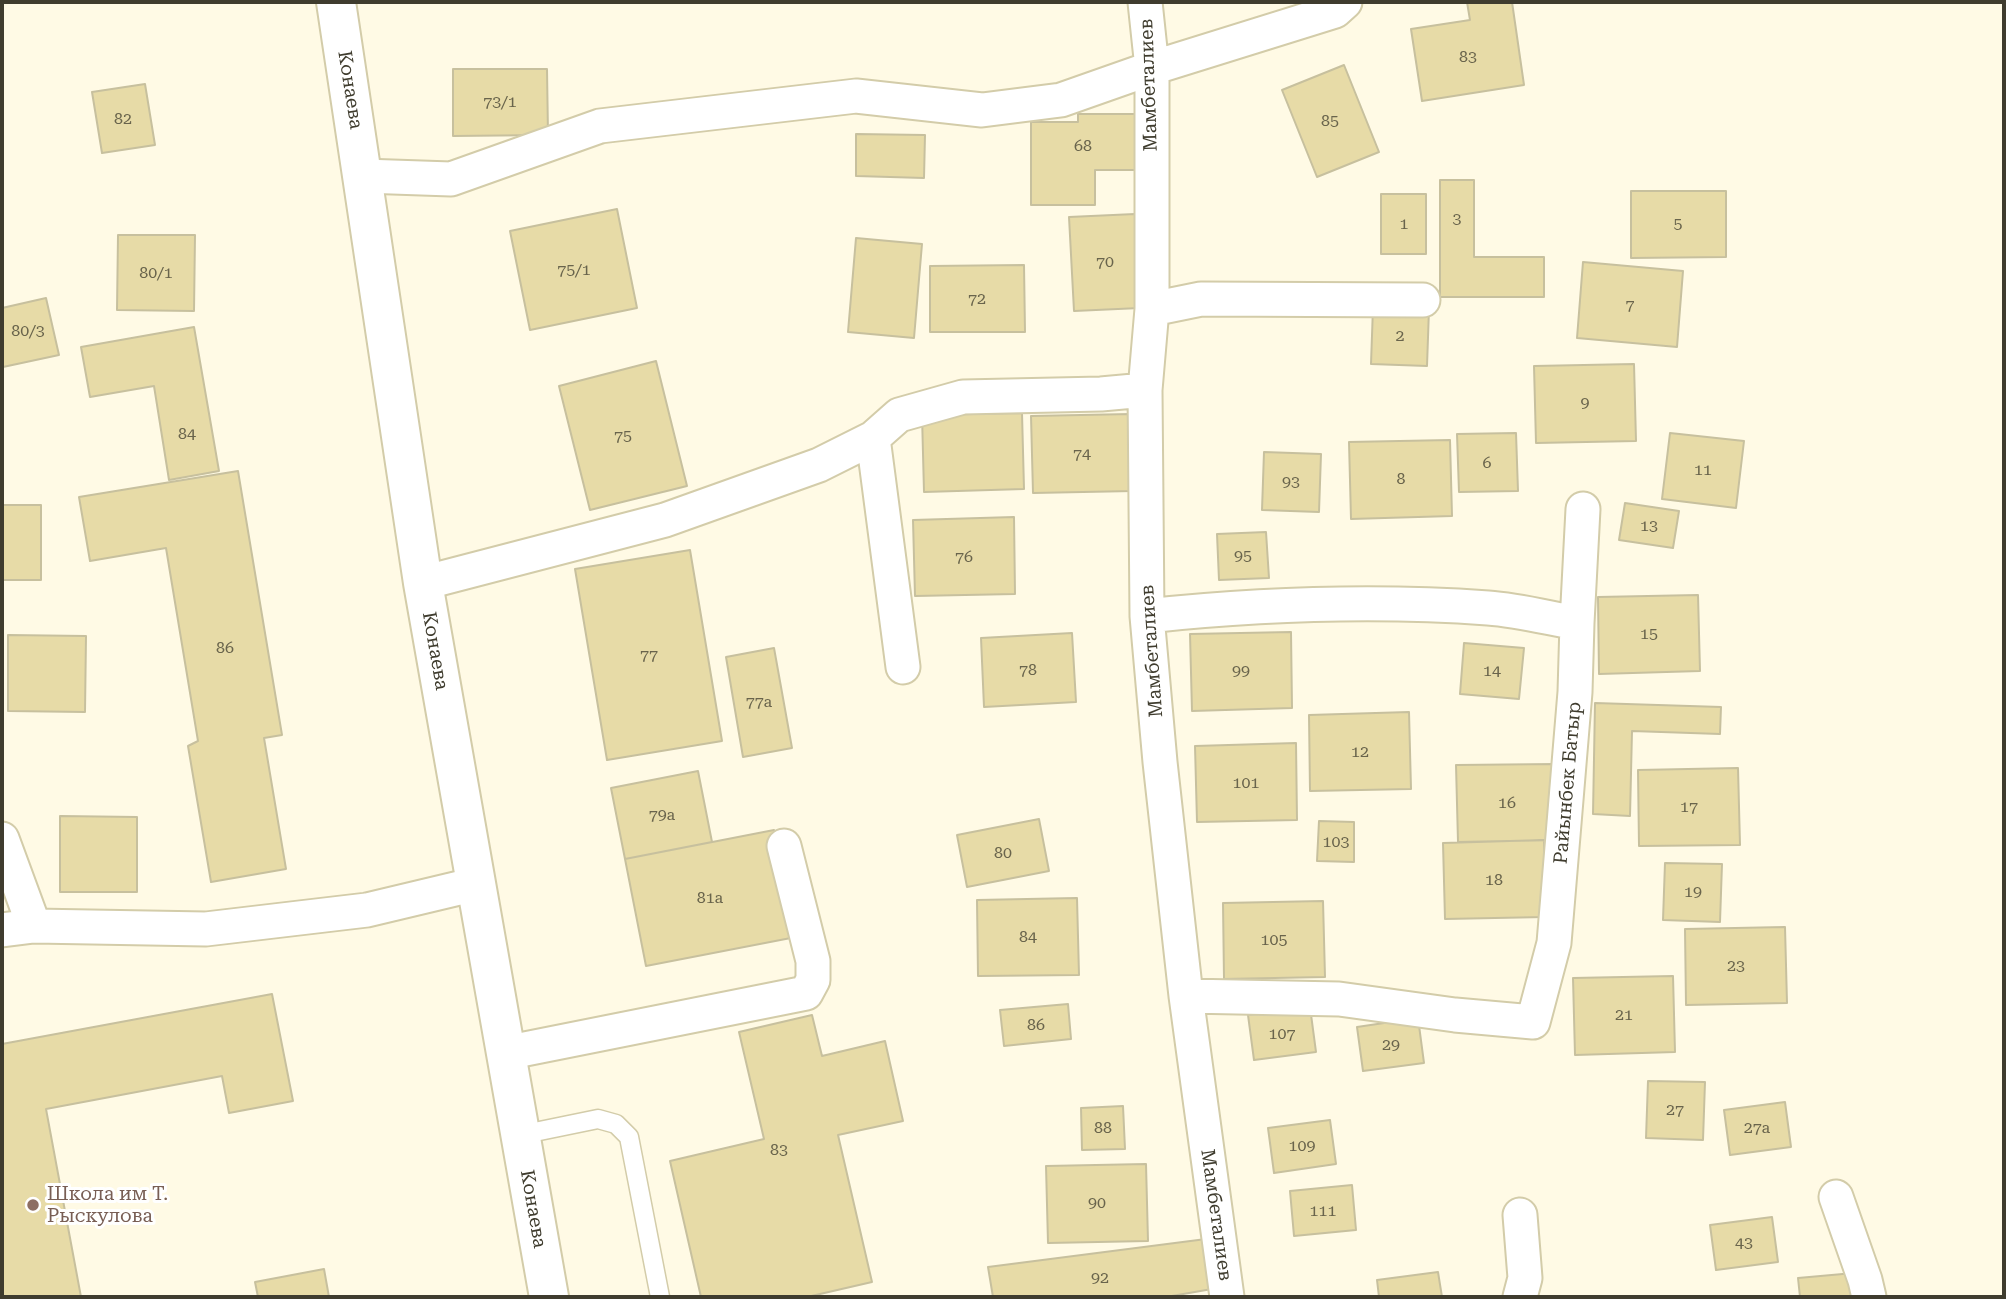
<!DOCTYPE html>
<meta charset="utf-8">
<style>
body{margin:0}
#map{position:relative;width:2006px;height:1299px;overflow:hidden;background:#fffae5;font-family:"Roboto Serif",serif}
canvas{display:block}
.frame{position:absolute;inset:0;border:4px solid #3f3c2e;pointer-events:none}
</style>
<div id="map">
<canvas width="2006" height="1299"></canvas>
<div class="frame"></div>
</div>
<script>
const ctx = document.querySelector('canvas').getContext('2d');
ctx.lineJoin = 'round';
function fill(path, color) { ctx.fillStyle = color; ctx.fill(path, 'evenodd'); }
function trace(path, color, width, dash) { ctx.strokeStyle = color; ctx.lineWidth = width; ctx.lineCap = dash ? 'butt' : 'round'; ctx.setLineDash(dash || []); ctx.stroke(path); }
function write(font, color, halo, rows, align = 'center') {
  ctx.font = font + ' "Roboto Serif",serif'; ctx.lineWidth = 6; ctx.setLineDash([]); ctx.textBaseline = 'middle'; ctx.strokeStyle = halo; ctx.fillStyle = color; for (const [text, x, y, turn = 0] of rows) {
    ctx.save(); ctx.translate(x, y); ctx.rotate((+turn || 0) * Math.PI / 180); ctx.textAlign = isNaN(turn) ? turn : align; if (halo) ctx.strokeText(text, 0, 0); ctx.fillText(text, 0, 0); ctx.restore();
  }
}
const building = new Path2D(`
 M1467 2H1512L1524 85 1422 101 1411 29 1470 20Z
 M1344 65 1379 152 1317 177 1282 90Z
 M453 69H547L548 135 453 136Z
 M145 84 155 145 102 153 92 92Z
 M1078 114H1136V170H1095V205H1031V122H1078Z
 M856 134 925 135 924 178 856 176Z
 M1440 180H1474V257H1544V297H1440Z
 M1631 191H1726V257L1631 258Z
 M1381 194H1426V254H1381Z
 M617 209 637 308 530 330 510 231Z
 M1135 214 1140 308 1074 311 1069 217Z
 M118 235H195L194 311 117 310Z
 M856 238 922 244 914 338 848 332Z
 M1583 262 1683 271 1677 347 1577 338Z
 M1024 265 1025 332H930V266Z
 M46 298 59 355 3 367 2 308Z
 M1373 307 1429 309 1427 366 1371 364Z
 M194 327 219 471 169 480 154 386 90 397 81 347Z
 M656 361 687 486 590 510 559 386Z
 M1634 364 1636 441 1536 443 1534 366Z
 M1022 413 1024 489 924 492 922 415Z
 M1131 414 1133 491 1033 493 1031 416Z
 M1516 433 1518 491 1459 492 1457 434Z
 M1670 433 1744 441 1736 508 1662 499Z
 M1450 440 1452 516 1351 519 1349 442Z
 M1264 452 1321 454 1319 512 1262 510Z
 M238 471 282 735 264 738 286 869 211 882 188 746 198 741 166 548 90 561 79 497Z
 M1625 503 1679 511 1673 548 1619 540Z
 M2 505H41V580H2Z
 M1014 517 1015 594 915 596 913 520Z
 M1266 532 1269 578 1219 580 1217 534Z
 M690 550 722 741 607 760 575 569Z
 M1698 595 1700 671 1599 674 1598 597Z
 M1291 632 1292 708 1192 711 1190 634Z
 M1072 633 1076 702 984 707 981 638Z
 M8 635 86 636 85 712 8 711Z
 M1464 643 1524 648 1519 699 1460 694Z
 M774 648 792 748 743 757 726 657Z
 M1595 703 1721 707 1720 734 1632 731 1630 816 1593 814Z
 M1409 712 1411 789 1310 791 1309 715Z
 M1296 743 1297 820 1197 822 1195 746Z
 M1556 764 1558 840 1458 842 1456 765Z
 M1738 768 1740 845 1639 846 1638 770Z
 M698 771 712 842 625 859 611 788Z
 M60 816 137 817V892H60Z
 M1039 819 1049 871 967 887 957 835Z
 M1319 821 1354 822V862L1317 861Z
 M774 830 796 937 646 966 625 859Z
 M1544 840 1545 917 1445 919 1443 843Z
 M1665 863 1722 864 1720 922 1663 920Z
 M1077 898 1079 975 978 976 977 900Z
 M1323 901 1325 977 1224 979 1223 903Z
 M1785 927 1787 1003 1686 1005 1685 929Z
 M1673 976 1675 1052 1575 1055 1573 978Z
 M272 994 293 1101 229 1113 222 1076 46 1109 81 1297H2V1044Z
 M1068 1004 1071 1039 1004 1046 1000 1010Z
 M1310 1007 1316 1052 1254 1060 1248 1015Z
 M812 1015 822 1056 885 1041 903 1121 838 1135 872 1282 807 1297H701L670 1161 764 1139 739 1032Z
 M1418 1018 1424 1063 1363 1071 1357 1027Z
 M1648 1081 1705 1082 1703 1140 1646 1138Z
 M1785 1102 1791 1147 1730 1155 1724 1110Z
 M1123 1106 1125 1149 1082 1150 1081 1108Z
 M1330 1120 1336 1164 1274 1173 1268 1128Z
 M1146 1164 1148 1241 1048 1243 1046 1166Z
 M1352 1185 1356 1230 1294 1236 1290 1191Z
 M1772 1217 1778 1262 1716 1270 1710 1225Z
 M1206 1239 1212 1289 1166 1297H993L988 1267Z
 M324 1269 329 1297H258L255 1282Z
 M1438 1272 1442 1297H1379L1377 1280Z
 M1854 1273 1856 1297H1800L1798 1278Z`);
fill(building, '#e7dba7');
trace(building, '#c7c09e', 2);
const service = new Path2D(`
 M520 1135 598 1119 616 1124 629 1137 660 1297`);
const minor = new Path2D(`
 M1145 2 1152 68V309L1145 390 1147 616 1160 762 1186 996 1227 1297
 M363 176 451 179 600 126 856 96 982 110 1061 100 1152 68 1335 11 1345 2
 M1152 309 1201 299 1423 300
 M873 438 903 667
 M423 583 665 520 819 465 873 438 899 415 963 397 1101 394 1145 390
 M1147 616C1260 604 1374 600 1488 608 1518 610 1548 618 1577 623L1575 692 1554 943 1533 1022 1455 1015 1339 999 1186 996
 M1577 623 1583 509
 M2 839 34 926
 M2 930 34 926 206 929 367 910 476 884
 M505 1053 806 993 813 980V961L784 846
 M1836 1197 1865 1280 1869 1297
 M1520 1297 1525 1278 1520 1215`);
const secondary = new Path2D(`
 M336 2 423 583 549 1297`);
trace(service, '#d3cca9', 21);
trace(minor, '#d3cca9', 37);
trace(secondary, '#d3cca9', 42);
trace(service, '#fff', 18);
trace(minor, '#fff', 33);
trace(secondary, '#fff', 38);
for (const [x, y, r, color] of [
 [33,1205,7,"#8d6e63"]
]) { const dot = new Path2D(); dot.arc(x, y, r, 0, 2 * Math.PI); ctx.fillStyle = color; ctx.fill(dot); trace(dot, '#fff', 2.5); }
write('16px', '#69644c', null, [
 ["83",1468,57],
 ["73/1",500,102],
 ["82",123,119],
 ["85",1330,121],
 ["68",1083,146],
 ["3",1457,219],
 ["1",1404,224],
 ["5",1678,224],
 ["70",1105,262],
 ["75/1",574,270],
 ["80/1",156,273],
 ["72",977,299],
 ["7",1630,305],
 ["80/3",28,331],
 ["2",1400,336],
 ["9",1585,403],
 ["84",187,434],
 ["75",623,436],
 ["74",1082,454],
 ["6",1487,463],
 ["11",1703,470],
 ["8",1401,479],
 ["93",1291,482],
 ["13",1649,526],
 ["95",1243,556],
 ["76",964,557],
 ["15",1649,634],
 ["86",225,648],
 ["77",649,655],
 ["78",1028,670],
 ["99",1241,671],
 ["14",1492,671],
 ["77а",759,702],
 ["12",1360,752],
 ["101",1246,783],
 ["16",1507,803],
 ["17",1689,807],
 ["79а",662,815],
 ["103",1336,842],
 ["80",1003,853],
 ["18",1494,880],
 ["19",1693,892],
 ["81а",710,898],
 ["84",1028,937],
 ["105",1274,940],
 ["23",1736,966],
 ["21",1624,1015],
 ["86",1036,1025],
 ["107",1282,1034],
 ["29",1391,1045],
 ["27",1675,1110],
 ["88",1103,1128],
 ["27а",1757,1128],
 ["109",1302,1146],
 ["83",779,1150],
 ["90",1097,1203],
 ["111",1323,1211],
 ["43",1744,1243],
 ["92",1100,1278]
]);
write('19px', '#3f3c2e', '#fff', [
 ["Мамбеталиев",1149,85,-92],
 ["Конаева",350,90,81],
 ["Конаева",435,651,80],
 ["Мамбеталиев",1152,651,-94],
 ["Райынбек Батыр",1568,783,-85],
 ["Конаева",533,1209,80],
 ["Мамбеталиев",1216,1215,82]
]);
write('19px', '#785e54', '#fff', [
 ["Школа им Т.",47,1194],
 ["Рыскулова",47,1216]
], 'left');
</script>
